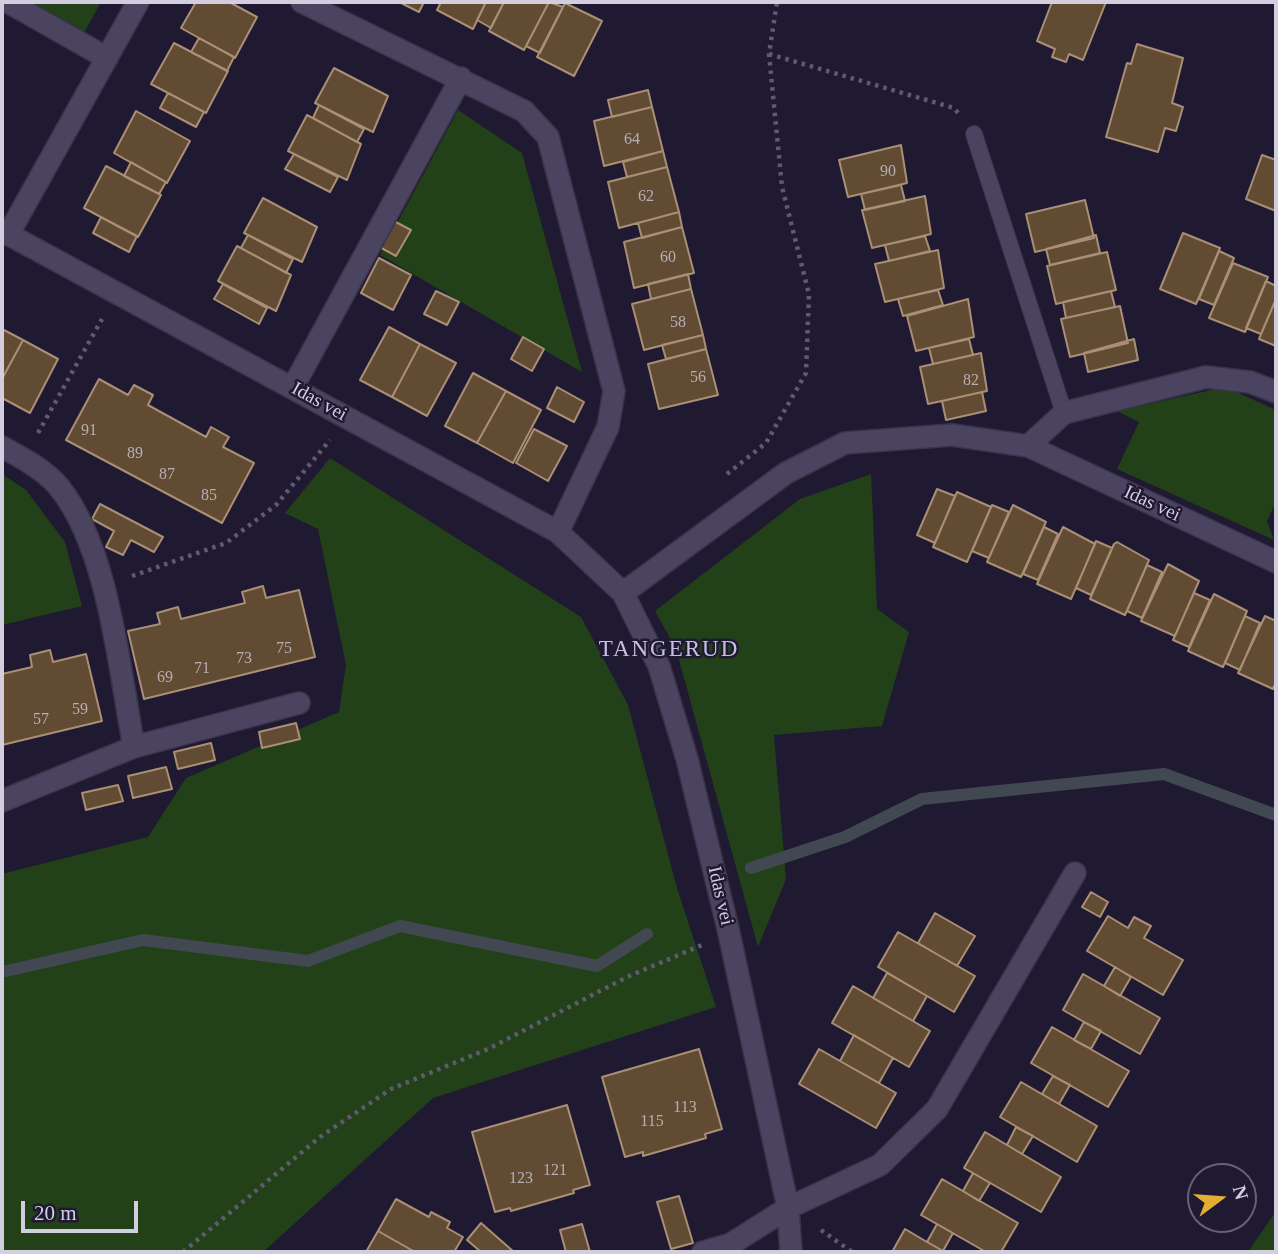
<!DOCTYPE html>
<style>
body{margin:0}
#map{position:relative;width:1278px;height:1254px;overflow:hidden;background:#1f1932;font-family:"Times New Roman",serif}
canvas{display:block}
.frame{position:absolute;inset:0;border:4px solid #d2cee0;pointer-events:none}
.north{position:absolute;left:1187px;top:1163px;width:70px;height:70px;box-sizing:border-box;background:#1f1932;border:2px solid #676178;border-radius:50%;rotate:74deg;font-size:19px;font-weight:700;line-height:28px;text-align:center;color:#d2cee0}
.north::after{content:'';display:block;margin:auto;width:24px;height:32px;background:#e2af34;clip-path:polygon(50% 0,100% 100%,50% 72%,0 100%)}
.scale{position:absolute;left:21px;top:1201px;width:117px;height:32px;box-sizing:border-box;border:4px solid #d2cee0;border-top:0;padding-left:9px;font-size:21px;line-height:24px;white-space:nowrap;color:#d2cee0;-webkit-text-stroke:5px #1f1932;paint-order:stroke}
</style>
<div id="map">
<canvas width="1278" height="1254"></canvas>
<div class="frame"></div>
<div class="north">N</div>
<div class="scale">20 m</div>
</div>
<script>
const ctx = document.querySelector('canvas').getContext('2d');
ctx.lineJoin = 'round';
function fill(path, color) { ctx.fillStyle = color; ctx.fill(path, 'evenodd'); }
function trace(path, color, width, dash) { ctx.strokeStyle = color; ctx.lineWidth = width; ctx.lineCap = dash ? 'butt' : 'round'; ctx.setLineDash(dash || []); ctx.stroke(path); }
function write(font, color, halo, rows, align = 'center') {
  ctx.font = font + ' "Times New Roman",serif'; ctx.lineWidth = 5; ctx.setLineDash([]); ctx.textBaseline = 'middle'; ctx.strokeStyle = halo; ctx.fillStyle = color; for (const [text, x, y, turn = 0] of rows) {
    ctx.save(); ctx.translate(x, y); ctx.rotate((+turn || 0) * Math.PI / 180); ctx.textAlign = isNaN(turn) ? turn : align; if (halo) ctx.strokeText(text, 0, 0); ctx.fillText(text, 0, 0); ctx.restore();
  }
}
fill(new Path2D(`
 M29 2H101L84 33Z
 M458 110 522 153 582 372 380 255Z
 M1225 387 1276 410V502L1267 521 1274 540 1117 469 1139 422 1117 411Z
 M330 458 581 617 628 705 677 888 716 1007 433 1098 263 1252H2V874L148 837 186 778 339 712 346 665 318 529 285 513Z
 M2 474 26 490 65 542 82 606 2 625Z
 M871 474 877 609 909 632 882 726 774 735 786 879 758 947 676 649 655 611 800 499Z
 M1276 1211V1252H1248Z`), '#224118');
trace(new Path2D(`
 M751 868 845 837 922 799 1164 774 1276 815
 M2 972 143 940 308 961 400 926 597 966 647 934`), '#414852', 12);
const building = new Path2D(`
 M196 2H229L257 17 235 58 181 28Z
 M399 2H424L419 12Z
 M441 2H486L473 29 437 10Z
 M486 2H504L491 28 477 20Z
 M504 2H549L524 50 489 31Z
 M549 2 563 7 540 53 526 46Z
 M1052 2H1106L1083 60 1069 54 1066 62 1052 57 1055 49 1037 41Z
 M565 3 602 21 574 76 537 57Z
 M199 38 234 57 227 71 191 52Z
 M174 43 228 71 206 113 151 84Z
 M1137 44 1183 58 1172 103 1183 107 1176 131 1165 128 1158 152 1106 137 1127 63 1131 64Z
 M334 68 388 96 373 132 315 103Z
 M648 90 652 107 612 117 608 100Z
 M168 93 204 112 196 127 160 108Z
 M319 105 364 129 357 142 313 118Z
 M652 107 663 151 604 166 594 121Z
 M136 111 190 141 167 183 114 153Z
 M307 115 361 144 347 180 288 151Z
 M901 145 907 183 848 197 839 160Z
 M663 151 667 167 627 177 623 162Z
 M294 154 338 177 330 192 285 169Z
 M1262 155 1276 160V211L1246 199Z
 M131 162 166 182 159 194 124 176Z
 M106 166 161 195 138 237 84 208Z
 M667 167 679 212 619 228 608 182Z
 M901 185 905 201 865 210 861 194Z
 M925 196 931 234 872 248 862 210Z
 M263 198 317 227 302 262 244 233Z
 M1085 200 1094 238 1035 252 1026 214Z
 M679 212 682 227 642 238 638 223Z
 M101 217 137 236 129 252 93 233Z
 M390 219 411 230 396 256 376 245Z
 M682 227 694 273 634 288 624 242Z
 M1183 233 1220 248 1196 304 1160 289Z
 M248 235 293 259 286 273 241 248Z
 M1096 235 1100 253 1050 265 1046 249Z
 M925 236 930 251 889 261 885 245Z
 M237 246 291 275 276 311 218 281Z
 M938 250 944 288 885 302 875 264Z
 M1219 251 1234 258 1214 305 1199 299Z
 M1107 252 1116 290 1056 304 1047 266Z
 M379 258 411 275 393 310 361 293Z
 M1233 263 1268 277 1245 332 1209 318Z
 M688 274 691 289 651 299 648 284Z
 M1266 281 1276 286V299L1261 334 1246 328Z
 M223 284 267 308 259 324 214 299Z
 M691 289 703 335 644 350 632 304Z
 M938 290 943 305 903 316 898 299Z
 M436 291 459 302 447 325 424 314Z
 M1111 291 1115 307 1066 318 1063 302Z
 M968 299 974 337 916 351 907 316Z
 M1276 299V346L1259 339Z
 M1120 306 1128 343 1070 357 1061 319Z
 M389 327 420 344 392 397 360 380Z
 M2 329 23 340 2 379Z
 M703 335 706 349 666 359 662 345Z
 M523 337 544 349 532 371 511 359Z
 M969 339 973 355 933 364 929 348Z
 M1134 339 1138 360 1088 372 1084 353Z
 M23 340 58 359 30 413 2 398V379Z
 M420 344 456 363 427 416 392 397Z
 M706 349 718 395 659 409 648 364Z
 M981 353 987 391 928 404 920 367Z
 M473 373 506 391 477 443 445 426Z
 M99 379 128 395 134 385 153 395 148 405 206 437 211 427 229 437 223 447 254 463 222 523 66 440Z
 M557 387 584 402 574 422 547 408Z
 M506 391 541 410 513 463 477 443Z
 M982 392 986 411 946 420 942 401Z
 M534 429 567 446 548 481 516 463Z
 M937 489 955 496 935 543 917 535Z
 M957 492 991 507 967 562 933 547Z
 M100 504 163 537 154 552 131 540 123 555 106 547 114 531 92 519Z
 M992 505 1009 512 989 558 972 551Z
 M1013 505 1046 522 1021 577 987 562Z
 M1044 527 1058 534 1038 580 1023 574Z
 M1063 527 1095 544 1071 599 1037 584Z
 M1096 541 1112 548 1091 595 1076 588Z
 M1117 542 1149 560 1125 615 1090 599 1114 544Z
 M1168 564 1199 581 1175 636 1141 621Z
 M1147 565 1162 572 1142 618 1127 611Z
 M263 586 266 598 299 590 315 657 144 699 128 631 160 624 157 613 178 607 181 619 245 603 242 592Z
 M1194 593 1210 600 1189 647 1173 640Z
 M1214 594 1247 611 1223 667 1188 651Z
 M1245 616 1260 623 1240 670 1225 663Z
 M1265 616 1276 621V682L1273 689 1238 673Z
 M50 650 53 662 86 654 102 721 2 745V674L32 667 30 655Z
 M296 723 300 739 262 748 259 732Z
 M211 743 215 760 178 769 174 752Z
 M166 767 172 789 133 798 128 776Z
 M118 785 123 801 86 810 82 793Z
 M1091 892 1108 902 1100 917 1082 907Z
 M935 913 975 936 957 966 918 943Z
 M1108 916 1128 928 1134 917 1151 926 1144 938 1183 960 1163 995 1087 951Z
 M898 932 975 976 954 1012 878 967Z
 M1115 967 1131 977 1120 996 1104 986Z
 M887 973 927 996 913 1021 873 998Z
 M1083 974 1160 1018 1140 1054 1063 1010Z
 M853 986 930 1031 909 1067 832 1023Z
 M1084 1022 1101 1031 1091 1049 1074 1040Z
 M1052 1027 1129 1071 1108 1107 1031 1063Z
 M854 1035 893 1058 879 1083 840 1061Z
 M699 1049 722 1129 705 1134 706 1138 643 1156V1152L625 1157 602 1077Z
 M819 1049 896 1093 876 1128 799 1084Z
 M1053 1076 1070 1085 1059 1104 1042 1094Z
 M1021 1082 1097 1126 1077 1162 1000 1117Z
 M567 1105 590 1185 573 1190 574 1193 511 1211 510 1208 495 1212 472 1132Z
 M1016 1127 1033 1136 1022 1154 1007 1145Z
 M985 1132 1061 1177 1041 1212 964 1168Z
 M973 1173 990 1183 979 1201 963 1191Z
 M942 1179 1018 1223 1001 1252H986L921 1215Z
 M679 1196 693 1243 671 1249 657 1202Z
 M396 1199 429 1217 431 1212 450 1222 447 1228 463 1237 454 1252H415L378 1231Z
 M481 1223 514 1252H481L467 1240Z
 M582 1224 590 1252H566L560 1230Z
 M937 1224 953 1233 943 1251 927 1242Z
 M905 1229 927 1242 945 1252H892Z
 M378 1231 415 1252H366Z`);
fill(building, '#624b33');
trace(building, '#a98f75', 2);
const service = new Path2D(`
 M974 134 1064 413`);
const minor = new Path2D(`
 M8 2 107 58
 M302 2 524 111 548 137 614 391 608 427 558 532
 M2 231 558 532 623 593 659 666 687 759 729 933 788 1208 791 1252
 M8 235 138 2
 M293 387 461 78
 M1028 446 1064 413 1206 377 1250 382 1276 392
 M2 447C21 457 45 470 59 487 109 549 119 669 134 747
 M623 593 786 473 845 443 952 435 1028 446 1276 562
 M2 801 134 747 299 703
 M703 1252 731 1244 788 1208 880 1165 937 1109 1075 873`);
trace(service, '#3a3449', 18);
trace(minor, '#3a3449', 24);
trace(new Path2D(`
 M769 54 954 108 959 114
 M38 433 102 319
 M727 474 766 443 806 373 809 294 782 187 769 54 777 2
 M132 576 226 543 276 505 330 440
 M821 1230 852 1252
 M183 1252 320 1137 391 1089 488 1049 627 977 702 945`), '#605a71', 4.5, [3.5, 5]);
trace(service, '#4b4461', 16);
trace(minor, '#4b4461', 21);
write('16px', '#b6adb5', null, [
 ["64",632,140],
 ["90",888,172],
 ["62",646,197],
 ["60",668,258],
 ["58",678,323],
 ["56",698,378],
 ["82",971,381],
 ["91",89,431],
 ["89",135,454],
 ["87",167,475],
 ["85",209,496],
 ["75",284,649],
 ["73",244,659],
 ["71",202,669],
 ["69",165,678],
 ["59",80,710],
 ["57",41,720],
 ["113",685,1108],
 ["115",652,1122],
 ["121",555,1171],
 ["123",521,1179]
]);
write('19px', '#d2cee0', '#1f1932', [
 ["Idas vei",319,402,29],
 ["Idas vei",1152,504,25],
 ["Idas vei",720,896,77]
]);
ctx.letterSpacing = '2px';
write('23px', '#c7c0e2', '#1f1932', [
 ["TANGERUD",669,650]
]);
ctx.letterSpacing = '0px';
</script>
